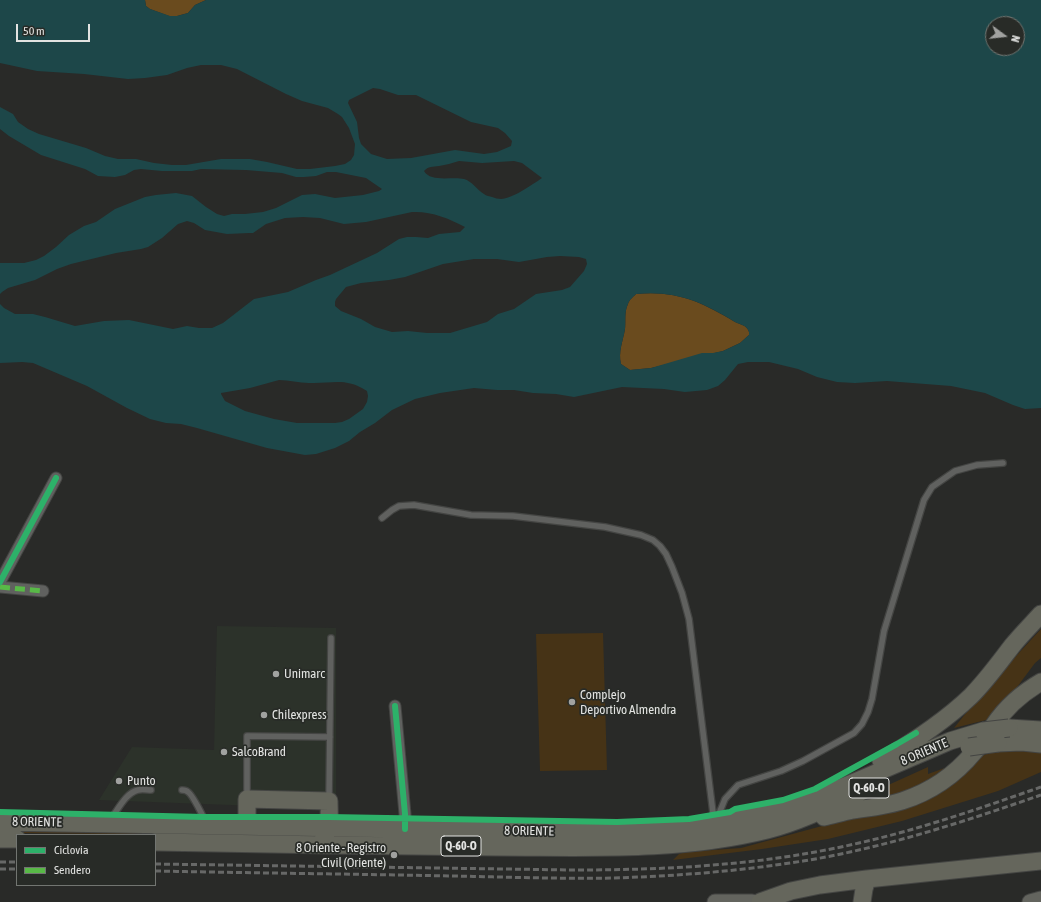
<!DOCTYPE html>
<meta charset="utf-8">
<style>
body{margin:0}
#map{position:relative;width:1041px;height:902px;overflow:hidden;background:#292a28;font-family:"Asap Condensed",sans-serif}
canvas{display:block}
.legend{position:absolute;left:16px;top:834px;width:140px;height:52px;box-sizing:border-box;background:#282b27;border:1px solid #727571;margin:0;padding:5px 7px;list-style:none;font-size:12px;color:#e2e3e1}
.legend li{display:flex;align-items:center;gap:8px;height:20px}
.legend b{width:20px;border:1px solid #727571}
.north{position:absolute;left:985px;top:16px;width:40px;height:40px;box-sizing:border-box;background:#282b27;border:1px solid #727571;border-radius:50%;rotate:105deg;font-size:11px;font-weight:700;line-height:16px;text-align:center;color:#e2e3e1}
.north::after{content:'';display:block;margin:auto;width:14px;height:18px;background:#a1a2a0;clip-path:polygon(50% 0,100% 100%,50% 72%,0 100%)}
.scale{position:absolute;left:16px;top:24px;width:74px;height:18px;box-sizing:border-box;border:2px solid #e2e3e1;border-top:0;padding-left:5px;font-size:12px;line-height:14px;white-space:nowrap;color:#e2e3e1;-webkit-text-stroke:3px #282b27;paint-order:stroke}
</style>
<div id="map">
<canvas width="1041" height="902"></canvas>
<ul class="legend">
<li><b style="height:5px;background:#2db169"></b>Ciclovía</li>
<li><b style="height:5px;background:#58b947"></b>Sendero</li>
</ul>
<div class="north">N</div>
<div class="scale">50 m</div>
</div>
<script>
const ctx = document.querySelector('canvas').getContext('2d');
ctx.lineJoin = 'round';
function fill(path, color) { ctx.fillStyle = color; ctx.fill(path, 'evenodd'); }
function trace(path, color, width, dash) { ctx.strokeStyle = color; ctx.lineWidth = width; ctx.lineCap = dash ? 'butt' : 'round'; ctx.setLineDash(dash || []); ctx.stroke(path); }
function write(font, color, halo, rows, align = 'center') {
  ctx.font = font + ' "Asap Condensed",sans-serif'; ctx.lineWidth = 3.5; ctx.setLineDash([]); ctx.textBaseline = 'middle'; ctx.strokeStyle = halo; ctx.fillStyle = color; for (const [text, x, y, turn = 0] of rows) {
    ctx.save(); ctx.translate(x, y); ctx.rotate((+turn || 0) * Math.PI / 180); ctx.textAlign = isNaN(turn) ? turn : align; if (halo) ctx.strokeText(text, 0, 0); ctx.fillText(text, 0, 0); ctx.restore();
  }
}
fill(new Path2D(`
 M217 626 336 628V809L99 800 132 747 214 750Z`), '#2c322a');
fill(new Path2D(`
 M1041 629V658L1035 663 994 718 954 728 982 693Z
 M603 633 607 770 540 771 536 634Z
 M1041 749V772L998 791 902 821 828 839 762 849 673 860 679 854 686 852 741 848 844 820 883 813 981 756 993 752Z
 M953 765 905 794 850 805 875 791 928 767V774Z
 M0 827 312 832 214 835 19 833Z`), '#463316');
fill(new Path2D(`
 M145 0H206L195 5 188 13 177 16H169L150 9 146 6Z
 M636 294C676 290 702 302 735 322 741 325 747 325 749 332V335L740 343 723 351 651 368 630 370 621 364C618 352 623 341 625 329 626 321 624 312 628 304 629 300 633 297 636 294Z`), '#6a4b1e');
fill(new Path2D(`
 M0 0H145L146 6 150 9 170 16H177L188 13 195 5 206 0H1041V408L1025 409 1013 405 985 393 951 386 887 381 855 383 837 382 817 377 798 369 769 362H748L738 364 725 380 718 386 707 390 685 392 664 389 622 387 574 397 556 394 533 393 514 390H497L474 388 440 393 415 399 392 410 375 423 360 432 349 441 335 448 316 454 305 455 267 448 197 428 181 424 166 423 150 419 127 408 87 386 33 363 22 362 0 363V304L4 308 15 314H33L45 317 75 326 104 321 129 320 173 329 187 326 199 328H212L223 323 254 299 288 292 316 280 330 275 377 253 399 239 407 237H416L428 238 439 234 460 232 465 227C448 218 431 211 412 212L366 222 344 224 320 218 303 217 285 218 266 224 253 233H249L227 234 205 230 194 223 187 221 178 224 162 238 148 247 141 249 116 253 71 264 57 269 35 280 8 288 2 292 0 294V263H24L36 260 44 256 56 247 69 235 84 226 96 222 115 209 145 197 156 195 176 193 192 196 206 207 217 214 224 216 232 214H245L263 212 276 208 302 195 315 194 335 198 363 195 379 191 382 189 366 178 336 172H327L316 176 304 177H296L282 173 246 170 201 169 192 171H162L141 169 134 170 125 175 115 177 98 176 85 169 41 155 9 136 0 129V107L13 114 18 122 28 129 39 134 86 148 105 156 118 159H136L154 163 172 165H186L221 159H250L267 162 297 169H310L335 166 345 164 351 160 354 155 355 144 349 128 342 117 338 114 328 108 302 101 286 94 237 69 221 65H201L187 68 167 75 145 78 128 79 84 74 37 71 0 63ZM993 24H1017V48H993ZM373 88 380 89 398 95H416L471 122 498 128 505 133 512 141 511 146 497 152 484 154 455 150 411 158 387 159 371 154 361 144 359 138 357 122 348 103 349 100ZM459 161 482 163 514 161 522 163 542 178C533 184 512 199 501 199 498 199 495 198 492 197 490 196 486 196 484 194 477 190 472 181 464 179 453 176 431 183 424 171 428 166 433 167 439 166 446 165 452 163 459 161ZM560 256 579 257 586 259 587 264 584 271 570 287 562 290 536 294 514 309 498 314 487 322 450 333H427L408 331 392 332 375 327 361 319 341 311 335 306V302L336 299 346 287 361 283 389 280 405 277 443 264 474 259H497L519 262 547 257ZM636 294C675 290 703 302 735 322 741 325 747 325 749 332V335L740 343 723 351 713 353H702L651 368 630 370 621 364C618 352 623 341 625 329 626 321 624 312 628 304 629 300 633 297 636 294ZM279 380C289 380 299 383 309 383 332 384 345 377 367 391L368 396 367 402 363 409 349 419 342 422 335 423H297L274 419 245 411 225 401 221 394V393L250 388Z`), '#1d4749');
const service = new Path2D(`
 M382 518 392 510 399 506 414 505 471 515 513 516 605 527 641 535 653 540 660 546 666 554 672 567 682 593 689 619 714 821
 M182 790C185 790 186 790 188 792 193 795 202 815 206 822
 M247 797V736L330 737
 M329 800 331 638
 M109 821C117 812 125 793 138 790 142 789 147 790 151 790
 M716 821 725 799 738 785 781 771 803 761 854 733 862 724 868 712 872 699 884 631 924 500 932 487 955 471 977 465 1003 463`);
const minor = new Path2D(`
 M0 582 56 478
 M0 587 43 591
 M395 706 405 814V829`);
const secondary = new Path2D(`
 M715 902H752
 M1030 902 1041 899`);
const primary = new Path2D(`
 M1009 728 1041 730
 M998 743 1022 742 1041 744
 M881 761C913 742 944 722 971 696 986 681 999 663 1012 646 1021 635 1031 625 1041 614
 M824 817C833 815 843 812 853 810 870 808 886 806 902 801 930 792 955 775 974 752 982 744 987 734 994 725 1006 707 1022 693 1041 682
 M0 822 578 832 641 831 677 829 693 827 755 816 784 809 808 801 857 781 950 741 983 731
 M247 826V799L329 801C329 812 331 827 324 837
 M0 839H17
 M155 842C269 844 382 846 496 847 587 847 678 852 767 830 802 821 835 804 867 789
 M760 902 791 891 820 885 867 879 1041 861
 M862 902 864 889 867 879`);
trace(service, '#444543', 8);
trace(minor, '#444543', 13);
trace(secondary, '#444543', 17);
trace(primary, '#444543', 19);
trace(service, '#60615f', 5.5);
trace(minor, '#60615f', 11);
trace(secondary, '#63645e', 15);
trace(primary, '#65665c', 17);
trace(new Path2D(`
 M0 862H17
 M155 864 574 870C671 870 764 865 859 843 921 829 981 808 1041 787
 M0 869H17
 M155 871C254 873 353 874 452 876 506 877 560 879 614 878 677 876 740 871 803 861 884 848 963 822 1041 795`), '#676867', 3, [6, 3]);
const primaryBridge = new Path2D(`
 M983 731 1009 728
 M969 747 998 743`);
trace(primaryBridge, '#444543', 19, []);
trace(primaryBridge, '#65665c', 17);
trace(new Path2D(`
 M0 587 43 591`), '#58b947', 5, [10, 5]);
trace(new Path2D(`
 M0 582 56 478
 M395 706 405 814V829
 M0 812 203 817H329L617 822 689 819 730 812 735 809 783 800 815 789 897 744 916 733`), '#2db169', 6);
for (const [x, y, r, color] of [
 [276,674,4,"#a1a2a0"],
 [572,702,4,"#a1a2a0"],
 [264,715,4,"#a1a2a0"],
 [224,752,4,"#a1a2a0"],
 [119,781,4,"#a1a2a0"],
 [394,855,4,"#a1a2a0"]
]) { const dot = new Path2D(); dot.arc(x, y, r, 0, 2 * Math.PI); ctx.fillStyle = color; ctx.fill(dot); trace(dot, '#282b27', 1.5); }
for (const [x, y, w] of [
 [869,788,40],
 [461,846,40]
]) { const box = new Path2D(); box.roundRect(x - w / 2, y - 10, w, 20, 3); ctx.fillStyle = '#282b27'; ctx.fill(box); trace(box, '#e2e3e1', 1); }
write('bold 12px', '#e2e3e1', null, [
 ["Q-60-O",869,788],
 ["Q-60-O",461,846]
]);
write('13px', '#e2e3e1', '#282b27', [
 ["Unimarc",284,674],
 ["Complejo",580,695],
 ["Deportivo Almendra",580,710],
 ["Chilexpress",272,715],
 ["SalcoBrand",232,752],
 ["Punto",127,781],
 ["8 Oriente - Registro",386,848,"right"],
 ["Civil (Oriente)",386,863,"right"]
], 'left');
write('13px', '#e2e3e1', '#282b27', [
 ["8 ORIENTE",924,752,-23],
 ["8 ORIENTE",37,822,1],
 ["8 ORIENTE",529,831,1]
]);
</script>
